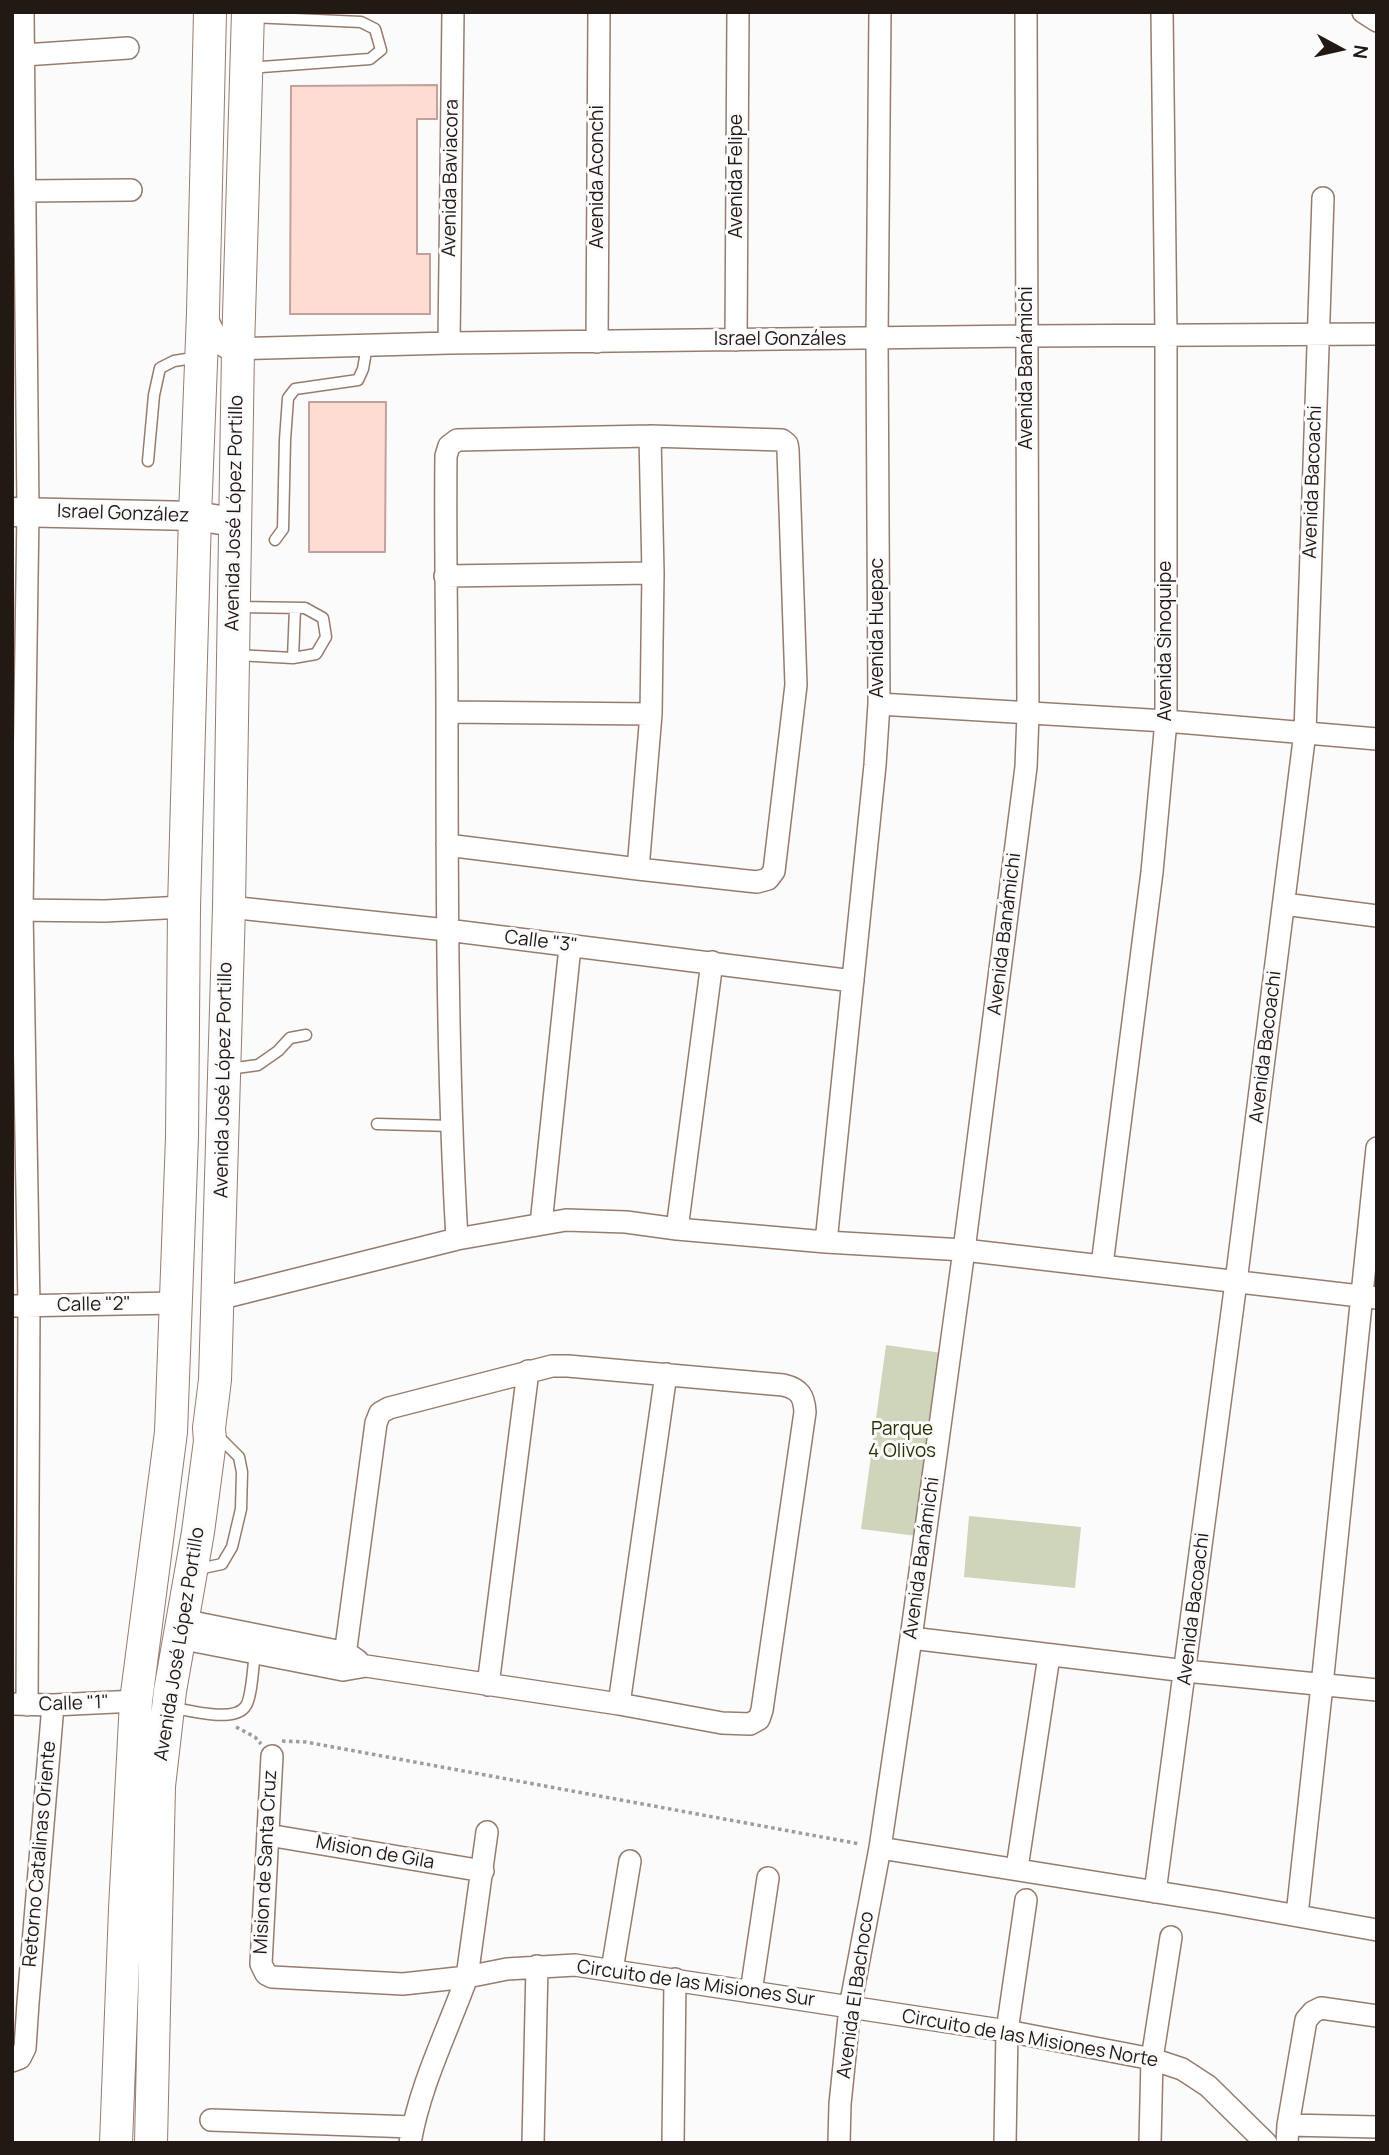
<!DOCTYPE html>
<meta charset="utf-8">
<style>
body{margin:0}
#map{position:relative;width:1389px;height:2155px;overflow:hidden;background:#fbfbfb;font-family:Manrope,sans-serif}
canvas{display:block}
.frame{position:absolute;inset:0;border:14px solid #231914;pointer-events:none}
.north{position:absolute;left:1305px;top:14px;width:70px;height:70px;-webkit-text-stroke:5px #fbfbfb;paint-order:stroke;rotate:98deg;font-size:19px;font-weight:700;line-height:28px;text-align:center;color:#231914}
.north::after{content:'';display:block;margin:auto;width:24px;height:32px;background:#231914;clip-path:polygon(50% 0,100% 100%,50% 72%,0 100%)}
</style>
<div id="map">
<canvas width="1389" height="2155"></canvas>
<div class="frame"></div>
<div class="north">N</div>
</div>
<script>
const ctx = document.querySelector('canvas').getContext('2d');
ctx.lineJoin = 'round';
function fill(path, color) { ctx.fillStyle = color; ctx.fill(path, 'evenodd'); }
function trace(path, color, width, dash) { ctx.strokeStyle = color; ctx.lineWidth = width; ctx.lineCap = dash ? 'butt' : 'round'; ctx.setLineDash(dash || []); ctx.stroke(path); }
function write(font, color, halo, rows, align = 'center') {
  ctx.font = font + ' Manrope,sans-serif'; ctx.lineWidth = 6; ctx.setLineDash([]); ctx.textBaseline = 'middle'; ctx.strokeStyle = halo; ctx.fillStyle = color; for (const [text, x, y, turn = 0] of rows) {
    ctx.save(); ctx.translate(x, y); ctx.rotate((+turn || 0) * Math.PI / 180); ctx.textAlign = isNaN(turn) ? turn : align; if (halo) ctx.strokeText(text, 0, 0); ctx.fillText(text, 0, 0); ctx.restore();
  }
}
fill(new Path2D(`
 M886 1345 942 1353 917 1536 861 1529Z
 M969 1516 1081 1527 1075 1588 964 1577Z`), '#cfd5bb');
const building = new Path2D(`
 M437 85V119H417V254H430V314H290L291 86Z
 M309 402H386L385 552H309Z`);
fill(building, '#fedcd4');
trace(building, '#c1a29a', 2);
const service = new Path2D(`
 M248 68 370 59 381 50 375 29 361 22 251 17
 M148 461 154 395 160 368 174 361 199 357
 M275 540 283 529 285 440 288 398 295 389 358 380 363 369 367 346
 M236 655 293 658 316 654 326 637 323 618 305 608 237 607
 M293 658 295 608
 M229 1069 258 1065 278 1051 290 1038 306 1035
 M377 1124 452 1126
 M194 1570 222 1564 232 1547 241 1509 242 1472 239 1457 216 1434
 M170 1707C187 1710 233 1723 245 1707 252 1699 253 1665 255 1653`);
const minor = new Path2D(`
 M23 12 28 512 22 910 29 1306 27 1705
 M1363 12 1377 21
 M24 55 128 48
 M25 191 131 190
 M206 317 219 343 229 349 449 343 1027 336 1377 334
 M736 340 738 12
 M597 342 599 12
 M449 343 453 12
 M445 576 653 573
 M879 704 1166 721 1377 739
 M447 712 651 714
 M447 845 638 869 757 882 768 879 774 871 796 685 788 450 787 444 782 440 650 436 457 440 449 446 446 456C445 542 447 629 447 715 447 890 447 1065 457 1239
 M638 869 651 714 653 573 650 436
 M1284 904 1377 916
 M229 907 447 930 853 981
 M12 910 105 911 184 907
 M541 1224 570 947
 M677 1229 712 962
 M826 1242 875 765 879 704 877 339 880 12
 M1102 1265 1152 872 1166 721V335L1162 12
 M218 1299 457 1239 566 1220 626 1222 677 1229 826 1242 964 1250 1377 1298
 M12 1306 176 1303
 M182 1620 347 1653 358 1661
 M179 1638 343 1670 366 1666 619 1704 722 1723 750 1724 759 1719 762 1710 805 1412C804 1396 800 1389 783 1385L568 1366H552L389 1408 380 1413 376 1423 343 1670
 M911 1638 1186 1671 1377 1690
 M488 1685 528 1371
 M12 1704 53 1705 136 1701
 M619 1704 666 1374
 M272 1756 261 1964 266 1974 272 1977 403 1984 467 1977 487 1832
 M268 1835 483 1871
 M880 1848 1219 1902 1377 1930
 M1017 1868 1049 1656
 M1155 1892 1236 1282 1305 732 1323 198
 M1297 1915 1322 1685 1377 1148
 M612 1970 630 1861
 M751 1992 768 1878
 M12 2061 20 2058 25 2048 28 2003 53 1705
 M211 2120 413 2127
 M1288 2125 1377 2127
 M410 2143C420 2085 447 2032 467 1977L507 1969 575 1965 1007 2031 1152 2059 1182 2069 1208 2086 1266 2143
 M533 2143 537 1966
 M673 2143 675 1979
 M839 2143 840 2104 850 2007 880 1848 911 1638 964 1250 1026 767 1028 714 1026 12
 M1005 2143 1007 2031 1026 1900
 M1150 2143 1152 2059 1171 1937
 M1287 2143 1288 2125 1306 2020 1313 2012 1321 2008 1377 2016`);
const tertiary = new Path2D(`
 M12 512 195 516 234 522`);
const secondary = new Path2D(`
 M116 2143 125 1909 136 1701 171 1432 182 1137 184 907 195 516 203 313 210 12
 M151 2143 159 1786 170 1691 198 1532 210 1441 209 1428 215 1380 229 907 238 349 248 12`);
trace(service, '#977c6e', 13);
trace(minor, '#977c6e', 24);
trace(tertiary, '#977c6e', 31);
trace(secondary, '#977c6e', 34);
trace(new Path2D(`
 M236 1727 255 1737 261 1744
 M282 1741 306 1742 860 1844`), '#a09c9a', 3.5, [3.5, 3.5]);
trace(service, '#fff', 10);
trace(minor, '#fff', 21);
trace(tertiary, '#fff', 28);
trace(secondary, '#fff', 32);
write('19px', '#231914', '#fbfbfb', [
 ["Avenida Felipe",737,176,-90],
 ["Avenida Aconchi",598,177,-90],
 ["Avenida Baviacora",451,178,-89],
 ["Israel Gonzáles",780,340],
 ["Avenida Banámichi",1027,368,-90],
 ["Avenida Bacoachi",1313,482,-88],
 ["Avenida José López Portillo",235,513,-89],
 ["Israel González",123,514,2],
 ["Avenida Huepac",878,628,-90],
 ["Avenida Sinoquipe",1166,641,-90],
 ["Avenida Banámichi",1005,934,-83],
 ["Calle \"3\"",541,942,7],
 ["Avenida Bacoachi",1266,1047,-83],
 ["Avenida José López Portillo",224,1080,-89],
 ["Calle \"2\"",94,1305,-1],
 ["Avenida Banámichi",922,1558,-82],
 ["Avenida Bacoachi",1194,1609,-83],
 ["Avenida José López Portillo",180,1644,-81],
 ["Calle \"1\"",74,1704,-2],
 ["Mision de Gila",375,1853,10],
 ["Retorno Catalinas Oriente",40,1854,-85],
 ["Mision de Santa Cruz",266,1862,-87],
 ["Circuito de las Misiones Sur",696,1984,8],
 ["Avenida El Bachoco",856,1995,-82],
 ["Circuito de las Misiones Norte",1030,2039,10]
]);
write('19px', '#2a2f02', '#fbfbfb', [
 ["Parque",902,1430],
 ["4 Olivos",902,1452]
]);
</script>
